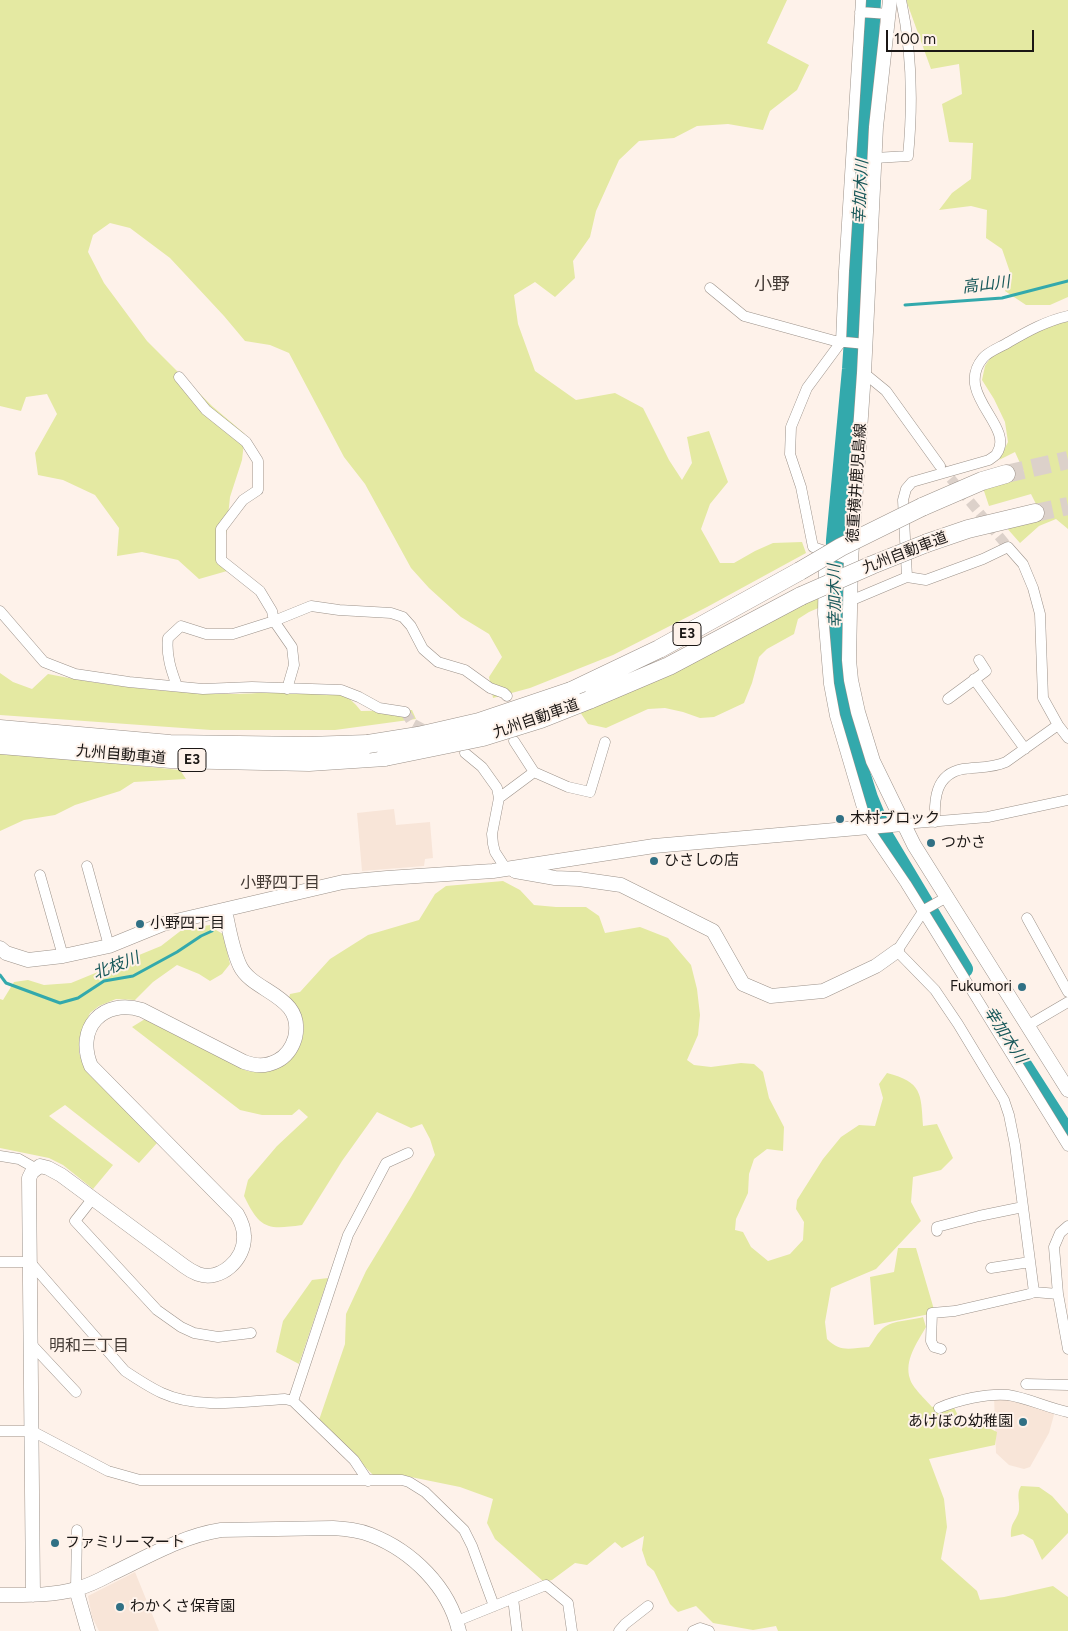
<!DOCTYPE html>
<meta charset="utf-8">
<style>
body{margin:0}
#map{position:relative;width:1068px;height:1631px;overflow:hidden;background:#fef2ea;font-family:Figtree,sans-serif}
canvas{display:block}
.scale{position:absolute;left:886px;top:30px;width:148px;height:22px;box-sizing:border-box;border:2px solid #1b1715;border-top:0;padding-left:6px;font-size:15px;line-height:18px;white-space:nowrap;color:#1b1715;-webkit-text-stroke:4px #fef2ea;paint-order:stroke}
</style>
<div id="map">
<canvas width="1068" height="1631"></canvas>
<div class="scale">100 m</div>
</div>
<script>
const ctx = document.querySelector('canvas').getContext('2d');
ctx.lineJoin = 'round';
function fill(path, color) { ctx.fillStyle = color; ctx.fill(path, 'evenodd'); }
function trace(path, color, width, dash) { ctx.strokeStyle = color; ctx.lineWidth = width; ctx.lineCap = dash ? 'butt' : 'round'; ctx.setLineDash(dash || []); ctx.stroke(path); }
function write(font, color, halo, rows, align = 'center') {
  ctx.font = font + ' Figtree,"Noto Sans JP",sans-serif'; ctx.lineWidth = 4; ctx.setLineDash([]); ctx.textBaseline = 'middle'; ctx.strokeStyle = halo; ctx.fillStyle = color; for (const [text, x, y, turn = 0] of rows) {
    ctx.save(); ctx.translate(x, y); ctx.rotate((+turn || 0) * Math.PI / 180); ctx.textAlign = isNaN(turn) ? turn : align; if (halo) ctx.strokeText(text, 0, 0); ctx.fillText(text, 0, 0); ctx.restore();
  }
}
fill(new Path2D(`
 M394 809 396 825 430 822 433 858 425 859 424 866 362 871 357 813Z
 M994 1396 1055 1411 1049 1433 1030 1467 1024 1469 1009 1465 996 1453Z
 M135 1572 159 1631H99L92 1617 88 1596Z`), '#f8e5d8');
fill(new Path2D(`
 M0 0H787L767 43 809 65 797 90 770 111 763 130 728 124 697 126 674 138 639 141 619 160 596 211 590 237 573 261 575 278 555 297 535 282 514 295 518 324 535 371 576 400 615 393 643 408 669 460 682 480 692 463 687 437 709 431 728 482 710 504 701 529 720 563H734L755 551 773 543 802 542 806 553 707 607 613 655 530 688 493 698 489 677 502 657 489 634 461 617 429 588 411 568 365 484 344 457 289 353 270 345 245 341 224 316 170 258 130 228 110 223 93 235 88 252 104 283 147 341 212 406 245 434 242 460 230 497 225 545 227 571 199 579 178 560 142 552 117 556 119 528 95 495 63 480 38 475 35 453 57 414 47 394 26 397 21 411 0 406Z
 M906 0H1068V297L1050 305H1026L1005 291 1012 278 1002 249 986 238 987 210 971 206 939 210 952 193 971 179 973 143 949 142 942 104 962 94 959 64 931 69Z
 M1068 316V529L1056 519 1039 526 1020 543 1005 526 1042 516 1031 494 989 506 983 488 1024 472 1015 452 999 460 1008 442 1005 422 994 399 982 380 985 366 996 349Z
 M822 595 823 606 809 612 798 619 794 634 767 649 759 657 752 683 744 703 714 717 700 718 683 712 665 708 648 709 606 728 588 724 580 712Z
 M0 673 13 682 32 689 48 674C106 686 174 694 234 694 265 694 307 687 337 693 348 696 354 702 361 711L412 710 416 719 335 730H211L0 715Z
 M0 752 180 770 186 779 134 782 120 791 75 805 55 815 24 820 0 831Z
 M503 881 520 890 534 905 556 907H586L599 916 605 933 640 927 668 938 691 965 697 989 700 1015 698 1035 687 1060 694 1065 711 1067 741 1063 754 1064 763 1072 769 1098 784 1127 783 1151 767 1149 754 1159 749 1174 748 1193 736 1219 735 1230 743 1232 751 1247 768 1261 790 1254 803 1240 804 1222 796 1209 797 1200 823 1159 841 1137 859 1125 875 1126 883 1098 879 1084 887 1073C922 1082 921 1093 923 1126L937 1124 953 1158 941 1170 913 1177 911 1202 921 1221 876 1269 831 1288 825 1322 827 1339C841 1353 850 1348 869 1347 873 1342 876 1335 881 1330 890 1320 910 1321 923 1317L926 1327C917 1343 904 1360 910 1379 912 1387 926 1400 932 1407L951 1401 961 1422 979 1423 997 1432 995 1445 929 1459 944 1499 947 1527 941 1559 977 1591 980 1600 1004 1597 1053 1586 1068 1597V1631H778L776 1626 753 1630 713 1623 696 1606 678 1612 670 1604 654 1571 647 1565 642 1550 644 1536 622 1548 615 1542 587 1565 575 1563 552 1580 544 1582 495 1539 487 1523 493 1499 460 1487 406 1476 373 1475 319 1420 345 1344 346 1314 366 1271 411 1197 435 1155 430 1139 422 1124 411 1128 377 1112 342 1161 302 1225C267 1230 260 1229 244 1196L248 1180 277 1146 308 1117 299 1109 292 1115H262L240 1110 132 1027 145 1019 247 1071C256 1072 264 1073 273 1070 293 1065 307 1041 303 1021 301 1012 295 1004 289 998L290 994 300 992 330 959 368 935 419 920 435 894 446 886Z
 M210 925 211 930H216L223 934 230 964 222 974 210 981 199 974 177 965 153 982 135 1000 116 999 99 1006 90 1013 79 1039V1053L87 1071 157 1143 139 1163 65 1105 49 1116 113 1165 93 1189 63 1165 49 1158 0 1148V999L3 1000 14 982 28 980 44 985 71 983 161 946 183 929Z
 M898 1248H916L935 1313 874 1325 870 1277 894 1272Z
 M328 1278 299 1364 276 1352 283 1321 312 1280Z
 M1021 1486 1039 1487 1052 1496 1068 1514V1533L1042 1560 1033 1540 1023 1534 1011 1537C1010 1521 1017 1521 1019 1510 1020 1501 1016 1494 1021 1486Z`), '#e4e9a2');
trace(new Path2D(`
 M905 305 1002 298 1068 281
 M0 975 6 983 60 1003 78 998 104 981 133 976 177 952 201 936 212 931`), '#33a9ac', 3);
trace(new Path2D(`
 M872 0 863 185 851 369 835 540 834 610 837 674 842 710 852 744 869 798 885 837 964 969
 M1018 1057 1068 1135`), '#33a9ac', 18);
trace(new Path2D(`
 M941 467 1008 547
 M405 712 412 723 429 732`), '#dcd1ca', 10, [10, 5]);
trace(new Path2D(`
 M1006 474 1068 460
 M1035 513 1068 506`), '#dcd1ca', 18, [18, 9]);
const street = new Path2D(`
 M860 12 889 14
 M875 158 908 156C913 104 912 51 901 0
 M710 288 744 316 835 341 866 344
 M864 373 886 391 940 466
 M179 377 206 410 246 442 258 461V490L243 500 221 529V560L260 591 272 611 274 621 292 647 294 665 287 689
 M824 555 823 614 829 684 835 716 868 828 906 884 1068 1146
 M851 560 813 547 801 487 790 454 791 427 807 388 841 342 844 271 861 0
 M907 577 903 500 906 489 912 482 989 460C991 458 996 456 997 453 1015 426 953 394 983 358 989 351 1001 347 1009 342 1028 331 1046 321 1068 316
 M850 601 907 577 926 580 983 559 1008 547 1023 564 1033 588 1040 614 1043 698 1058 725 1068 738
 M0 611 44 662 75 674 129 682 203 689 252 687 341 690 359 697 379 708 405 712
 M974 679 1025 749
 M177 686C171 670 166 655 168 638L181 626 206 634H233L274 621 311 606 339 610 391 613 403 617 411 626 423 649 438 662 465 670 490 688 504 693 507 696
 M948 699 986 671 979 660
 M465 753 482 767 497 788 499 798 492 834 493 844 495 852 506 869
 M534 772 568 787 590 792 605 742
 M499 798 534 772 514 741
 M935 822C934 800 935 774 963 769 978 767 993 768 1006 762L1058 725
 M903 824 988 817 1068 800
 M87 866 109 946
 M40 875 63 956
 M947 897 924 910 897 951 935 990 958 1024 1004 1100 1009 1115 1015 1145 1034 1292 1058 1294
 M1027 918 1068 992
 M1027 1026 1068 1002
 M0 1156 19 1159 35 1168
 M93 1198 75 1221 157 1310 181 1327 194 1333 218 1337 251 1333
 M1068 1226 1060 1233 1054 1247 1058 1294 1068 1349
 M937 1231V1227L979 1216 1023 1207
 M0 1262H30L125 1371C137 1379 149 1387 162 1393 199 1410 246 1401 285 1399L293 1401 354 1460 368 1481
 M991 1268 1030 1262
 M31 1344 76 1392
 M941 1349 934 1347 931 1341 932 1313 955 1311 1029 1294 1034 1292
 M1026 1384 1068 1385
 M293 1401 348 1235 386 1163 408 1153
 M939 1408C958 1400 987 1393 1008 1395 1028 1398 1048 1408 1068 1412
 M0 1431H32L108 1471 140 1480H402L409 1482 425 1492 464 1530 472 1546 494 1606
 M76 1589 77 1530
 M513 1598 517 1631
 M457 1621 546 1585 568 1603 572 1631
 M619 1631 625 1624 648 1606
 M693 1631 700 1628 709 1631`);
const secondary = new Path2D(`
 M890 0 876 127 864 373 851 560 849 660 851 680 858 712 873 761 914 845 1068 1090
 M515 871 555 878 579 879 621 885 713 931 743 984 771 996 823 991 876 966 897 951
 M0 948 6 953 28 960 63 956 109 946 163 924 343 882 387 878 493 871 654 846 903 824
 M76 1589 88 1631
 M0 1595C25 1595 52 1596 76 1589 88 1586 100 1580 111 1574 147 1557 182 1536 221 1530L333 1528C346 1529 359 1530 371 1535 412 1551 449 1587 459 1631
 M33 1595 29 1178 32 1172 40 1166 48 1168 61 1175 184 1266C188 1269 193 1272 198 1274 221 1282 245 1259 244 1236 244 1228 241 1221 237 1214L91 1066C75 1028 103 998 142 1010L244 1062C256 1066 265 1067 277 1061 287 1056 292 1048 295 1038 305 995 253 993 240 966 232 949 229 929 225 910`);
const highway = new Path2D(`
 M922 507 982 481 1006 474
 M927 543 968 529 1035 513
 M571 691 659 649 800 571
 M589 700 669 666 801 596
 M0 729 170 744 307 746 368 744
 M0 745 171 759 309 762 385 757`);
trace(street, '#9c928a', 11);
trace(secondary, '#9c928a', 15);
trace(highway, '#9c928a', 19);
trace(street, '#fff', 10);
trace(secondary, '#fff', 14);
trace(highway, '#fff', 18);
const highwayBridge = new Path2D(`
 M800 571 841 547 922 507
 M801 596 872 565 927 543
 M368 744 418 736 479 722 571 691
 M385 757 483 737 541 719 589 700`);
trace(highwayBridge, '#9c928a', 19, []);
trace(highwayBridge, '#fff', 18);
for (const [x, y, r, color] of [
 [840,819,5,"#307084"],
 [931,843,5,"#307084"],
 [654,861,5,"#307084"],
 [140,924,5,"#307084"],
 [1022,987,5,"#307084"],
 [1023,1422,5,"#307084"],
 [55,1543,5,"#307084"],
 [120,1607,5,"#307084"]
]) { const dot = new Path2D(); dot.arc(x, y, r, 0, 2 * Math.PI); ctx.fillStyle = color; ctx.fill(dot); trace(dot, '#fef2ea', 2); }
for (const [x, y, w] of [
 [687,634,28],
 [192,760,28]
]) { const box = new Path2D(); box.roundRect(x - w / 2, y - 11.5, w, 23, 4); ctx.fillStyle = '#fef2ea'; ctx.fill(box); trace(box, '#1b1715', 1); }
write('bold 14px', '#1b1715', null, [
 ["E3",687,634],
 ["E3",192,760]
]);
write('15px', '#1b1715', '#fef2ea', [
 ["徳重横井鹿児島線",857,483,-86],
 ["九州自動車道",905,553,-21],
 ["九州自動車道",536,719,-19],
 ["九州自動車道",121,755,5]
]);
write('15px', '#1b1715', '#fef2ea', [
 ["木村ブロック",850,819],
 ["つかさ",941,843],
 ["ひさしの店",664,861],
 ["小野四丁目",150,924],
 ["Fukumori",1012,987,"right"],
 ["あけぼの幼稚園",1013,1422,"right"],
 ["ファミリーマート",65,1543],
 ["わかくさ保育園",130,1607]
], 'left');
write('italic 16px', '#18585a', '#fef2ea', [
 ["幸加木川",861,192,-87],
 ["高山川",986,285,-7],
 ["幸加木川",835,596,-91],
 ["北枝川",116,966,-21],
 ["幸加木川",1005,1035,57]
]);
write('16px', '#443b35', '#fef2ea', [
 ["小野四丁目",280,883],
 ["明和三丁目",89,1346]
]);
write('18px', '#443b35', '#fef2ea', [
 ["小野",772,285]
]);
</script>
